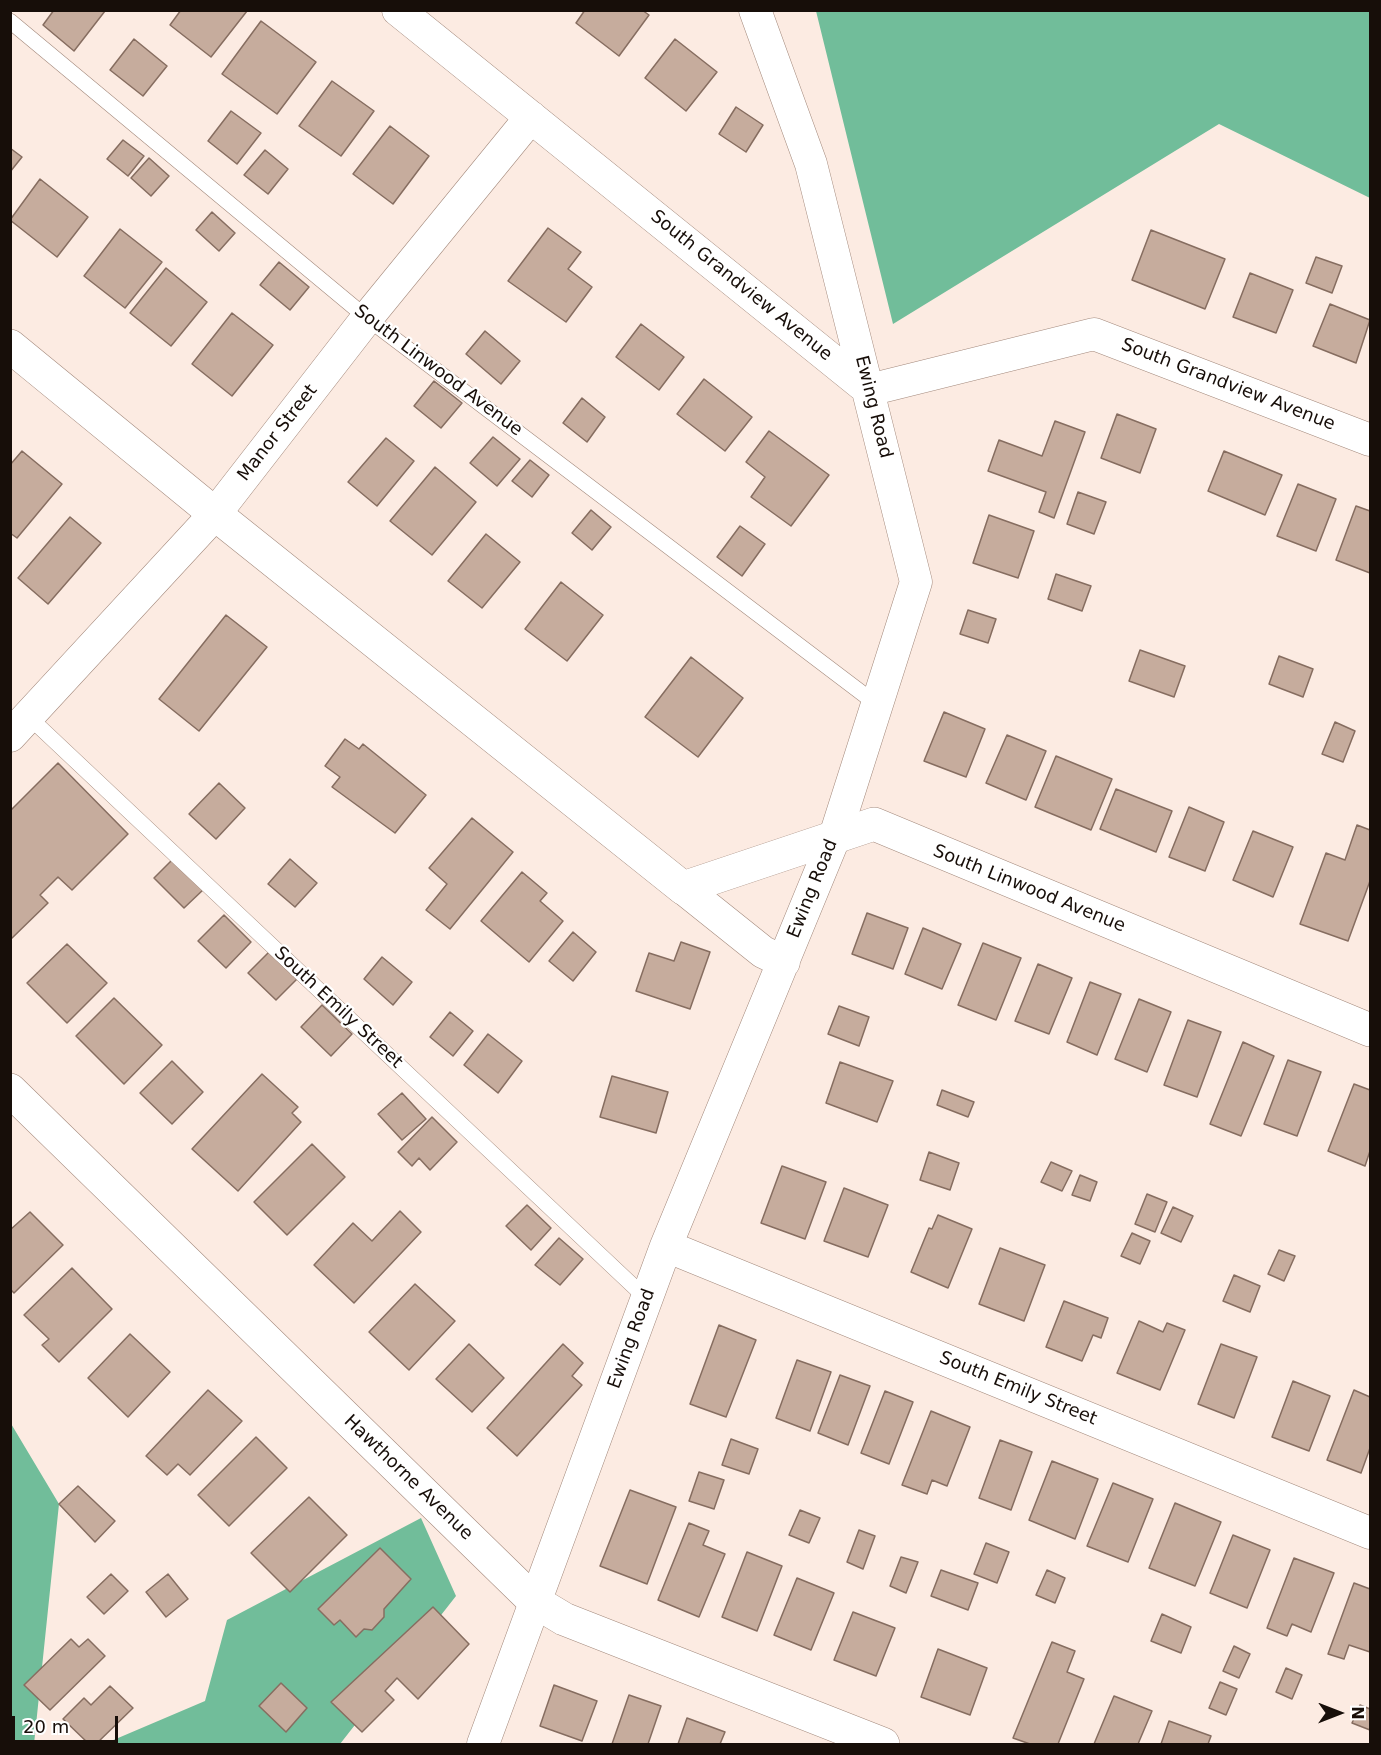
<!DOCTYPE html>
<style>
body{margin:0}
#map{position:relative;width:1381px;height:1755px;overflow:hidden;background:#fcebe2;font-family:"DejaVu Sans",sans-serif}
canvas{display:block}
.frame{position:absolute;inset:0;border:12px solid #170e09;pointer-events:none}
.north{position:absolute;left:1309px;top:1683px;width:60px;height:60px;-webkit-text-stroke:4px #fff;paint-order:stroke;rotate:90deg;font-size:16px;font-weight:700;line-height:24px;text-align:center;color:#170e09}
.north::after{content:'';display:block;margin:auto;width:21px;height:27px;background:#170e09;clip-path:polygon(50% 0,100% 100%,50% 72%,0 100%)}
.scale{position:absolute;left:12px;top:1716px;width:106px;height:27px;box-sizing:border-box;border:3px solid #170e09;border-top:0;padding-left:8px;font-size:18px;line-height:21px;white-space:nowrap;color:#170e09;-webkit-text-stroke:4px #fff;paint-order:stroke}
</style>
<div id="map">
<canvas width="1381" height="1755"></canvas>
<div class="frame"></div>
<div class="north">N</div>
<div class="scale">20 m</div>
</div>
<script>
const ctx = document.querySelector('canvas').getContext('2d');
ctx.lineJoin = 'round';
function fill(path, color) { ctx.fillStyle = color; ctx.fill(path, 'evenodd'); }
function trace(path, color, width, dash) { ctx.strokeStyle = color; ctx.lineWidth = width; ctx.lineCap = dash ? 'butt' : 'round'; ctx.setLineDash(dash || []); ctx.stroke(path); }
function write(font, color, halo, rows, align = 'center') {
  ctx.font = font + ' "DejaVu Sans",sans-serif'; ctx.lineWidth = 4.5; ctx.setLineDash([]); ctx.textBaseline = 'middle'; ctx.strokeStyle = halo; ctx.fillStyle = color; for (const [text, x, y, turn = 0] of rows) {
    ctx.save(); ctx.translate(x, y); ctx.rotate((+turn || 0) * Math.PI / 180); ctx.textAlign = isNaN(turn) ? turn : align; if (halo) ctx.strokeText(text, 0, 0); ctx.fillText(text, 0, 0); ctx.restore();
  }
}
fill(new Path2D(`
 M816 11H1370V198L1219 124 893 324Z
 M10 1422 59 1504 34 1744H11Z
 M421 1518 456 1596 340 1744H104L205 1701 227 1620Z`), '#71bd9a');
const building = new Path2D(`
 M54 10H104L105 11 74 51 43 25Z
 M181 10H247V11L211 57 170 25Z
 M585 10H642L649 15 619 56 576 23Z
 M261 21 316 62 277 114 222 74Z
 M134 39 167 66 143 96 110 70Z
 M675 39 717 72 686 111 645 78Z
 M332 81 374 111 341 156 299 126Z
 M736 107 763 125 746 152 719 134Z
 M231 111 261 133 237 164 208 141Z
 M390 126 429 156 393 204 353 174Z
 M123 140 144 156 128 176 107 159Z
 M10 148 22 157 10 172Z
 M265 150 288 169 268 194 244 175Z
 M149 158 169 176 151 196 131 178Z
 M40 179 88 217 57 257 10 220Z
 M212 212 235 233 219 251 196 230Z
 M548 228 581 252 568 269 592 287 566 322 508 281Z
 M120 229 162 262 125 308 84 276Z
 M1151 230 1225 259 1205 309 1132 280Z
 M1316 257 1342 266 1332 293 1306 283Z
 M279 262 309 287 290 310 260 285Z
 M166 268 207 302 171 346 130 313Z
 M1250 273 1293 290 1276 333 1233 317Z
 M1330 304 1370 320 1356 363 1313 346Z
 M232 313 273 345 232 396 192 364Z
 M641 324 684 357 659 390 616 357Z
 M485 331 520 361 501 384 466 354Z
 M704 379 752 417 725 451 677 414Z
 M434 381 462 403 441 428 414 406Z
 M582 398 605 417 587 442 563 423Z
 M1117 414 1156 429 1140 473 1101 458Z
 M1055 421 1085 432 1054 518 1039 512 1046 492 988 471 999 440 1042 456Z
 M769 431 829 475 791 526 751 497 765 477 746 462Z
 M493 437 520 459 497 486 470 463Z
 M386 438 414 461 377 506 348 482Z
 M22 451 62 484 17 538 10 533V465Z
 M1224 451 1282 475 1265 515 1208 491Z
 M530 460 549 475 532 497 512 481Z
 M435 467 476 502 432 555 390 521Z
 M1298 484 1336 499 1316 551 1277 536Z
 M1078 492 1106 502 1094 534 1067 524Z
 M1356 506 1370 511V573L1336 560Z
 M591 510 611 527 592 550 572 533Z
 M989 515 1034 531 1018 578 973 563Z
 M70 517 101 543 48 604 18 578Z
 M740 526 765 544 742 576 717 557Z
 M486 534 520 562 482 608 448 581Z
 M1056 574 1091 586 1082 611 1048 599Z
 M561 582 603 615 567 661 525 629Z
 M968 610 996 619 988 643 960 634Z
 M226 615 267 647 199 731 159 699Z
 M1140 650 1185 666 1174 697 1129 681Z
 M1279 656 1313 669 1303 697 1269 684Z
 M691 657 743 698 698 757 645 717Z
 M944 712 985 729 966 777 924 761Z
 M1335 722 1355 731 1343 762 1322 754Z
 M1007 735 1046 751 1026 800 986 783Z
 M345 739 359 749 363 744 426 795 395 833 332 787 340 777 325 766Z
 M1056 756 1112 779 1091 830 1035 807Z
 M58 763 128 834 72 890 58 877 40 895 48 903 10 940V811Z
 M219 783 245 808 216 839 189 814Z
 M1116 789 1172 811 1156 852 1100 829Z
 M1189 807 1224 822 1205 871 1169 857Z
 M472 818 513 852 450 929 426 910 447 884 429 868Z
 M1357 825 1370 830V881L1348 941 1300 924 1326 853 1345 860Z
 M1253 831 1293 847 1273 897 1233 880Z
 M175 857 205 888 184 908 154 878Z
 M290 859 317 883 295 907 268 884Z
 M522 872 547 893 540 901 563 921 529 962 481 921Z
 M867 913 908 928 893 969 852 954Z
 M224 915 251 942 226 968 198 941Z
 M923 928 961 944 942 989 905 974Z
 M573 932 596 952 573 981 549 961Z
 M681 942 710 952 690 1009 636 991 649 953 674 961Z
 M983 943 1021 958 996 1020 958 1005Z
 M67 944 107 983 67 1023 27 983Z
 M269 952 297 979 276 1000 248 973Z
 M382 957 412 982 393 1005 364 979Z
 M1038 964 1072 978 1049 1034 1015 1021Z
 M1090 982 1121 994 1097 1055 1067 1042Z
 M114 998 162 1045 124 1084 76 1036Z
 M1139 999 1171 1012 1147 1072 1115 1059Z
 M322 1005 352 1034 331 1056 301 1027Z
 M839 1006 869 1017 859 1046 828 1034Z
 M450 1012 473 1031 453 1056 430 1037Z
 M1188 1020 1221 1032 1197 1097 1164 1085Z
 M488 1034 522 1061 498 1093 464 1065Z
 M1243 1042 1274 1056 1241 1136 1210 1124Z
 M1288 1060 1321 1072 1297 1136 1264 1124Z
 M172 1061 203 1092 172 1124 140 1093Z
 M840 1062 893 1081 877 1122 826 1103Z
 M262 1074 298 1107 292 1113 301 1122 238 1191 192 1149Z
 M612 1076 668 1092 656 1133 600 1117Z
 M1354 1084 1370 1090V1151L1365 1166 1328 1151Z
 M942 1090 974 1102 968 1117 937 1105Z
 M402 1093 426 1119 402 1140 378 1114Z
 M432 1117 457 1142 430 1170 419 1158 412 1166 398 1152Z
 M312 1144 345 1177 287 1235 254 1202Z
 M929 1152 959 1163 950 1190 920 1180Z
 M1051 1162 1072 1171 1062 1191 1041 1182Z
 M782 1166 826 1182 805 1239 761 1223Z
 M1080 1175 1097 1182 1090 1201 1072 1195Z
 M844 1188 888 1205 868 1257 824 1241Z
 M1147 1194 1167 1202 1155 1232 1135 1224Z
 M527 1205 551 1228 531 1250 506 1226Z
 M1173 1207 1193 1216 1181 1242 1161 1233Z
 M400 1211 421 1232 354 1303 314 1265 353 1223 372 1241Z
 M30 1212 63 1245 14 1293 10 1289V1230Z
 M938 1215 972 1229 948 1288 911 1272 929 1228 932 1229Z
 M1132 1233 1150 1241 1140 1264 1121 1256Z
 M559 1238 583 1259 560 1285 535 1265Z
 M1000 1248 1045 1265 1024 1321 979 1304Z
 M1279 1250 1295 1256 1284 1281 1268 1274Z
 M72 1268 112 1309 59 1362 42 1345 49 1339 24 1315Z
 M1234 1275 1260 1286 1250 1312 1223 1301Z
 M415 1284 455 1321 409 1370 369 1332Z
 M1064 1301 1108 1318 1101 1338 1093 1335 1082 1361 1046 1347Z
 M1139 1321 1163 1332 1167 1323 1185 1330 1160 1390 1117 1373Z
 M719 1325 756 1340 726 1417 690 1404Z
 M130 1334 170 1372 128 1417 88 1378Z
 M469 1344 504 1378 472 1412 436 1379Z
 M563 1344 583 1363 572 1376 582 1385 517 1456 487 1428Z
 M1221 1344 1257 1357 1234 1418 1198 1404Z
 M797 1360 831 1372 810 1431 776 1418Z
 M840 1375 870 1386 848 1445 818 1433Z
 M1293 1381 1330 1396 1309 1451 1272 1437Z
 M208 1390 242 1421 190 1475 178 1464 167 1475 146 1456Z
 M1354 1390 1370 1397V1448L1361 1473 1327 1460Z
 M885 1391 913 1402 889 1464 861 1453Z
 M931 1411 970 1427 947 1486 932 1480 927 1494 902 1485Z
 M256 1437 287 1468 229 1526 198 1495Z
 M731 1439 758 1449 749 1474 722 1465Z
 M1000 1440 1032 1452 1011 1510 979 1498Z
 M1052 1461 1098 1479 1075 1539 1029 1520Z
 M699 1472 724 1480 714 1509 689 1501Z
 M1113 1483 1153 1499 1128 1562 1087 1546Z
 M78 1486 115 1521 95 1542 59 1504Z
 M630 1490 676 1507 647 1584 600 1566Z
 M309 1497 347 1535 290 1592 251 1553Z
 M1175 1503 1221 1522 1195 1586 1149 1568Z
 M800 1510 820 1518 809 1543 789 1535Z
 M689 1523 709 1531 703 1545 725 1554 699 1617 658 1600Z
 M859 1530 875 1536 863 1569 847 1562Z
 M1233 1535 1270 1550 1247 1608 1210 1593Z
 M986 1543 1009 1552 997 1583 974 1574Z
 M380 1548 411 1579 384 1609V1617L372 1630 364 1629 356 1637 340 1620 334 1625 318 1609Z
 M747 1552 782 1566 757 1631 722 1617Z
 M901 1557 918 1562 906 1593 890 1586Z
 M1294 1558 1334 1573 1311 1632 1292 1624 1287 1636 1267 1628Z
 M941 1570 978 1583 968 1610 931 1596Z
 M1047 1570 1065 1578 1055 1603 1036 1595Z
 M111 1574 128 1591 104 1614 87 1597Z
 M168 1574 188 1599 166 1617 146 1592Z
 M797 1578 834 1593 811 1650 774 1635Z
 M1354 1583 1370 1589V1652L1349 1645 1344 1659 1328 1654Z
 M433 1607 469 1644 418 1699 397 1678 385 1691 394 1700 362 1732 331 1702Z
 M853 1612 895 1628 876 1676 834 1660Z
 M1162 1614 1191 1627 1181 1653 1151 1641Z
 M71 1639 79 1647 88 1639 105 1656 50 1710 24 1685Z
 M1052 1642 1075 1651 1067 1672 1084 1679 1058 1744H1030L1013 1738Z
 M1234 1646 1250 1654 1239 1678 1223 1671Z
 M938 1649 987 1668 970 1715 921 1697Z
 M1286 1668 1302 1675 1292 1699 1276 1692Z
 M1220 1682 1237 1689 1226 1715 1209 1708Z
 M281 1683 307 1708 286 1732 259 1706Z
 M554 1685 597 1701 582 1741 540 1726Z
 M110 1686 133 1708 96 1744H89L63 1719 84 1698 91 1705Z
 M629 1695 661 1706 648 1744H612Z
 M1114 1696 1152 1711 1138 1744H1094Z
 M1360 1705 1370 1709V1730L1352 1723Z
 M687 1718 725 1732 720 1744H678Z
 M1169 1721 1211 1736 1208 1744H1161Z`);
fill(building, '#c6ac9d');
trace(building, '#866d60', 1.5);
const service = new Path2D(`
 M10 21 367 318 879 706
 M29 717 647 1299`);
const minor = new Path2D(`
 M398 10 869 390
 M869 390 1094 334 1370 440
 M10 736 215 514 367 318 531 117
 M683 888 763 952 784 962
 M666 1246 1370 1533
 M483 1744 666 1246 835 836 916 582 811 164 755 10`);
const tertiary = new Path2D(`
 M10 346 215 514 683 888 874 824 1370 1030
 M10 1090 534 1601 564 1619 883 1744`);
trace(service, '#a3897c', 16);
trace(minor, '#a3897c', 33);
trace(tertiary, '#a3897c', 34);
trace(service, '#fff', 15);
trace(minor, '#fff', 32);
trace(tertiary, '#fff', 33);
write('18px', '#170e09', '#fff', [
 ["South Grandview Avenue",741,286,39],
 ["South Linwood Avenue",438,371,37],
 ["South Grandview Avenue",1228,385,21],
 ["Ewing Road",873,407,76],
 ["Manor Street",278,433,-52],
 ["Ewing Road",813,889,-68],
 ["South Linwood Avenue",1029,889,22],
 ["South Emily Street",338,1008,43],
 ["Ewing Road",632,1339,-70],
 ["South Emily Street",1018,1389,22],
 ["Hawthorne Avenue",408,1478,44]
]);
</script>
